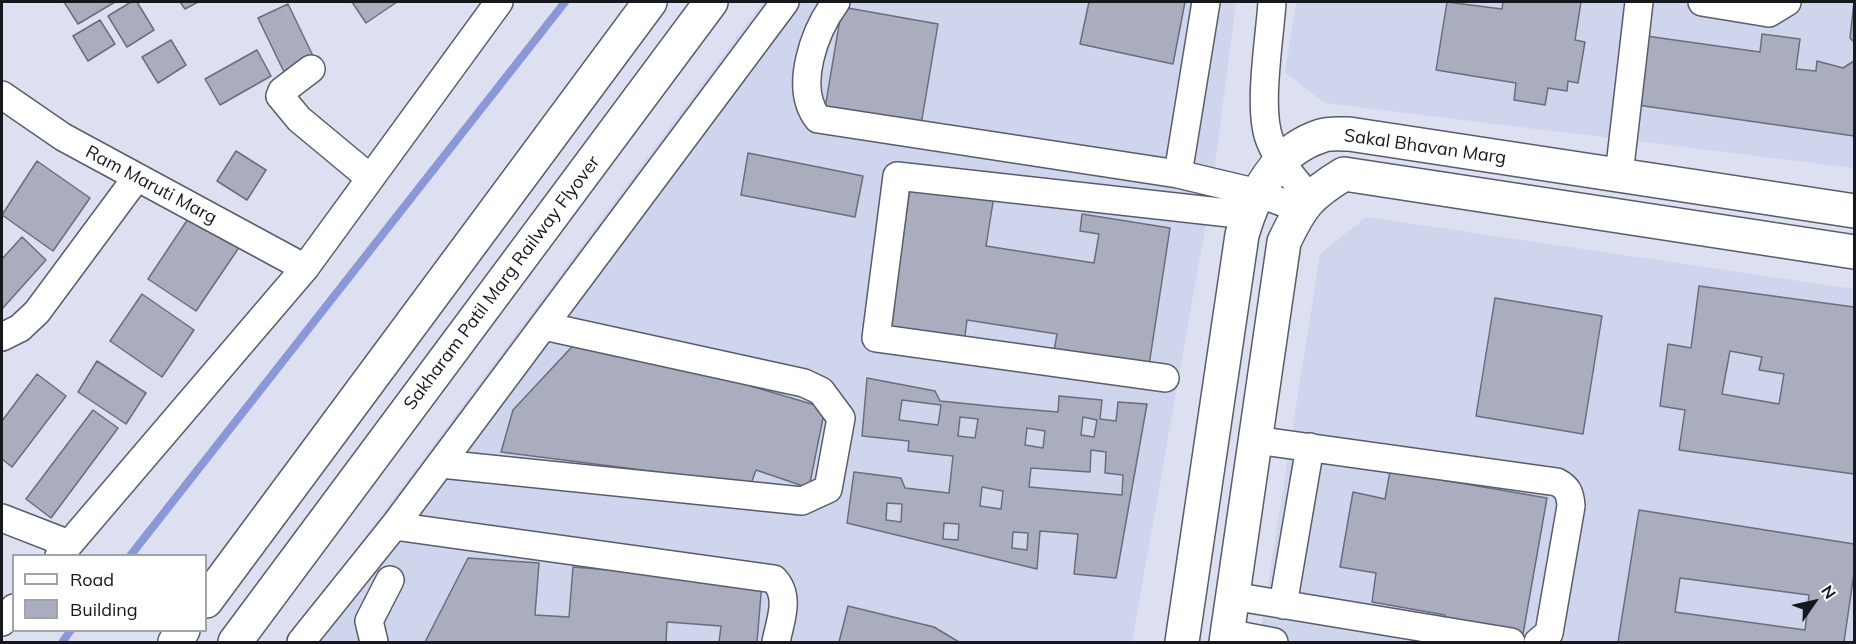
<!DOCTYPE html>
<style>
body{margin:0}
#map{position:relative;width:1856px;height:644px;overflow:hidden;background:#dce0f1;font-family:Mulish,sans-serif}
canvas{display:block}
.frame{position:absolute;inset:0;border:3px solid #17181e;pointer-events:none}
.legend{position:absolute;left:12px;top:554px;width:195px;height:78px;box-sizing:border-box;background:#fff;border:2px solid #a2a3a5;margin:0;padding:8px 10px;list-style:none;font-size:18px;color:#17181e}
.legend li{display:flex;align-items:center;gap:12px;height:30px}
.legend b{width:30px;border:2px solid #a2a3a5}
.north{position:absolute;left:1784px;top:572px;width:60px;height:60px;-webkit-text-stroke:4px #fff;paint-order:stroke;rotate:56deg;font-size:16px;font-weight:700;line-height:24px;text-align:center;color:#17181e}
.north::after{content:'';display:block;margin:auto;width:21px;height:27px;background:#17181e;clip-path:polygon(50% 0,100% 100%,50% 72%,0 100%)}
</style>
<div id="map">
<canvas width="1856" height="644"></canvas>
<div class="frame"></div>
<ul class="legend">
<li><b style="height:8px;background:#fff"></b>Road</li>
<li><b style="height:16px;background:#a9adbd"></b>Building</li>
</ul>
<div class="north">N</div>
</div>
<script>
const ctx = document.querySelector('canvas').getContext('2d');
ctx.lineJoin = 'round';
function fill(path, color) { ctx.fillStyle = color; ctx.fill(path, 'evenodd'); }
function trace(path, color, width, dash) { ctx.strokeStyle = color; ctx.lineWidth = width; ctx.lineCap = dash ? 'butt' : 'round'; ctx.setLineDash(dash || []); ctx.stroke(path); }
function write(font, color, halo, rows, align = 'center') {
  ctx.font = font + ' Mulish,sans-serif'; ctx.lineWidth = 6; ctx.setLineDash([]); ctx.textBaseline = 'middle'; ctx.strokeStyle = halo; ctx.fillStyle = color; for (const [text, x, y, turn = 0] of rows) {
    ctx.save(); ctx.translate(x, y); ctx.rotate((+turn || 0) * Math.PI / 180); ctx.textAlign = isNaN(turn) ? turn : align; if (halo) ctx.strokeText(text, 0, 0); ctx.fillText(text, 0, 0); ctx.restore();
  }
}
fill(new Path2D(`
 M763 2H1236L1212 189 1132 642H287Z
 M1296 2H1854V168L1325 103 1285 73Z
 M1366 217 1854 289V642H1259L1320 254Z`), '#cfd5ed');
trace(new Path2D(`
 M130 556 565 2
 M63 641 71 630`), '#8a98d9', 8);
const building = new Path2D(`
 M64 2H115L78 24Z
 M131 2H137L154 30 127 47 108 16Z
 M180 2H198L185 9Z
 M352 2H397L366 23Z
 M1089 2H1185L1173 64 1080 44Z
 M1447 2 1502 9 1503 2H1581L1575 40 1585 42 1578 83 1568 81 1567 91 1548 88 1545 105 1514 100 1516 83 1436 70Z
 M1854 2V42L1850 38Z
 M288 4 315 60 285 74 258 18Z
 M842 7 938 24 921 125 825 108Z
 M100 20 115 44 88 61 73 36Z
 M1762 34 1800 39 1796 69 1816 71 1817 61 1843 68 1854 61V136L1637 105 1646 36 1760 52Z
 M171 40 186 65 158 83 142 57Z
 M257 50 271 76 220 105 205 79Z
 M236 151 266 170 247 200 217 181Z
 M748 153 863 176 855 217 741 195Z
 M37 161 90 198 53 251 2 215Z
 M911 183 994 196 986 246 1094 263 1099 234 1080 231 1082 214 1170 228 1148 372 1053 357 1057 334 967 320 964 343 888 331Z
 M192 213 240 246 196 311 148 279Z
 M22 237 46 260 2 309V259Z
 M1699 286 1854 307V474L1679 450 1685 410 1660 406 1668 344 1691 348ZM1730 351 1762 357 1759 370 1784 374 1779 404 1722 394Z
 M142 294 194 330 162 377 110 341Z
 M1495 298 1602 316 1583 434 1476 416Z
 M582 336 825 408 809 488 756 470 751 484 501 452 513 410Z
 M97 361 146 393 126 424 78 392Z
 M37 374 66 396 12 467 2 459V421Z
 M867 378 935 391 940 401 999 407 1058 412 1059 396 1102 400 1100 419 1116 421 1118 402 1147 404 1116 578 1074 574 1078 534 1040 531 1037 569 847 523 854 472 901 478 905 488 949 493 953 456 908 451 909 441 862 436ZM902 400 941 405 938 425 899 420ZM960 417 978 419 975 438 958 436ZM1083 417 1097 420 1094 437 1081 435ZM1027 428 1045 431 1043 448 1025 445ZM1091 450 1106 452 1105 473 1123 475 1122 495 1029 487 1031 468 1090 472ZM982 487 1003 491 1001 509 980 506ZM887 503 902 504 901 522 886 520ZM944 523 959 524 958 540 943 539ZM1013 532 1028 533 1027 550 1012 548Z
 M93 410 118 428 51 518 26 499Z
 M1390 471 1547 498 1523 634 1444 620 1445 615 1372 602 1376 573 1340 567 1353 492 1385 499Z
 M1639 510 1854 544V573L1844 642H1618ZM1680 578 1809 595 1805 630 1675 612Z
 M468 558 539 563 535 615 569 617 573 567 762 582 757 642H719L721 626 667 622 666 642H425Z
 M848 606 934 627 959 642H839Z`);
fill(building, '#a9adbd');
trace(building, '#6a6d7c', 1.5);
const minor = new Path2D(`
 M836 2C815 30 793 87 818 119L1178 174 1258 193 1300 209
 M1272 2C1270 37 1257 110 1270 141 1279 163 1295 180 1310 198
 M1702 2 1769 13 1787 2
 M311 69 282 91 280 96 299 119 370 178
 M2 95 63 137 305 268
 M1178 174 1206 2
 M1619 175 1639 2
 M2 337 20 328 37 312 137 177
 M1165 378 876 338 897 176 1247 215
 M1255 440 1557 482C1568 488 1570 493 1571 506L1549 633 1538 642
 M441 464 802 501 828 489 841 418 821 391 804 383 544 326
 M2 518 69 544
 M394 526 774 579C791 597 780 621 776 642
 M59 556 305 268 499 2
 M1232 596 1511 642
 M1283 605 1310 447
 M2 622 14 608
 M1227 633 1274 642
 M301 642 394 526 785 2
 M374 642 369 621 390 580`);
const major = new Path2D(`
 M206 601 650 2
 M175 642 183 630
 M235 642 711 2
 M1182 642 1242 235C1254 193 1277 150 1321 136 1329 133 1340 134 1349 134L1854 211
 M1226 642 1284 242C1301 206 1309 195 1344 174L1854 252`);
trace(minor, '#595d6b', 30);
trace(major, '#595d6b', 36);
trace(minor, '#fff', 27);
trace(major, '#fff', 33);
write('18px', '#17181e', '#fff', [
 ["Sakal Bhavan Marg",1425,147,8],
 ["Ram Maruti Marg",151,185,28],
 ["Sakharam Patil Marg Railway Flyover",502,283,-53]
]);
</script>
